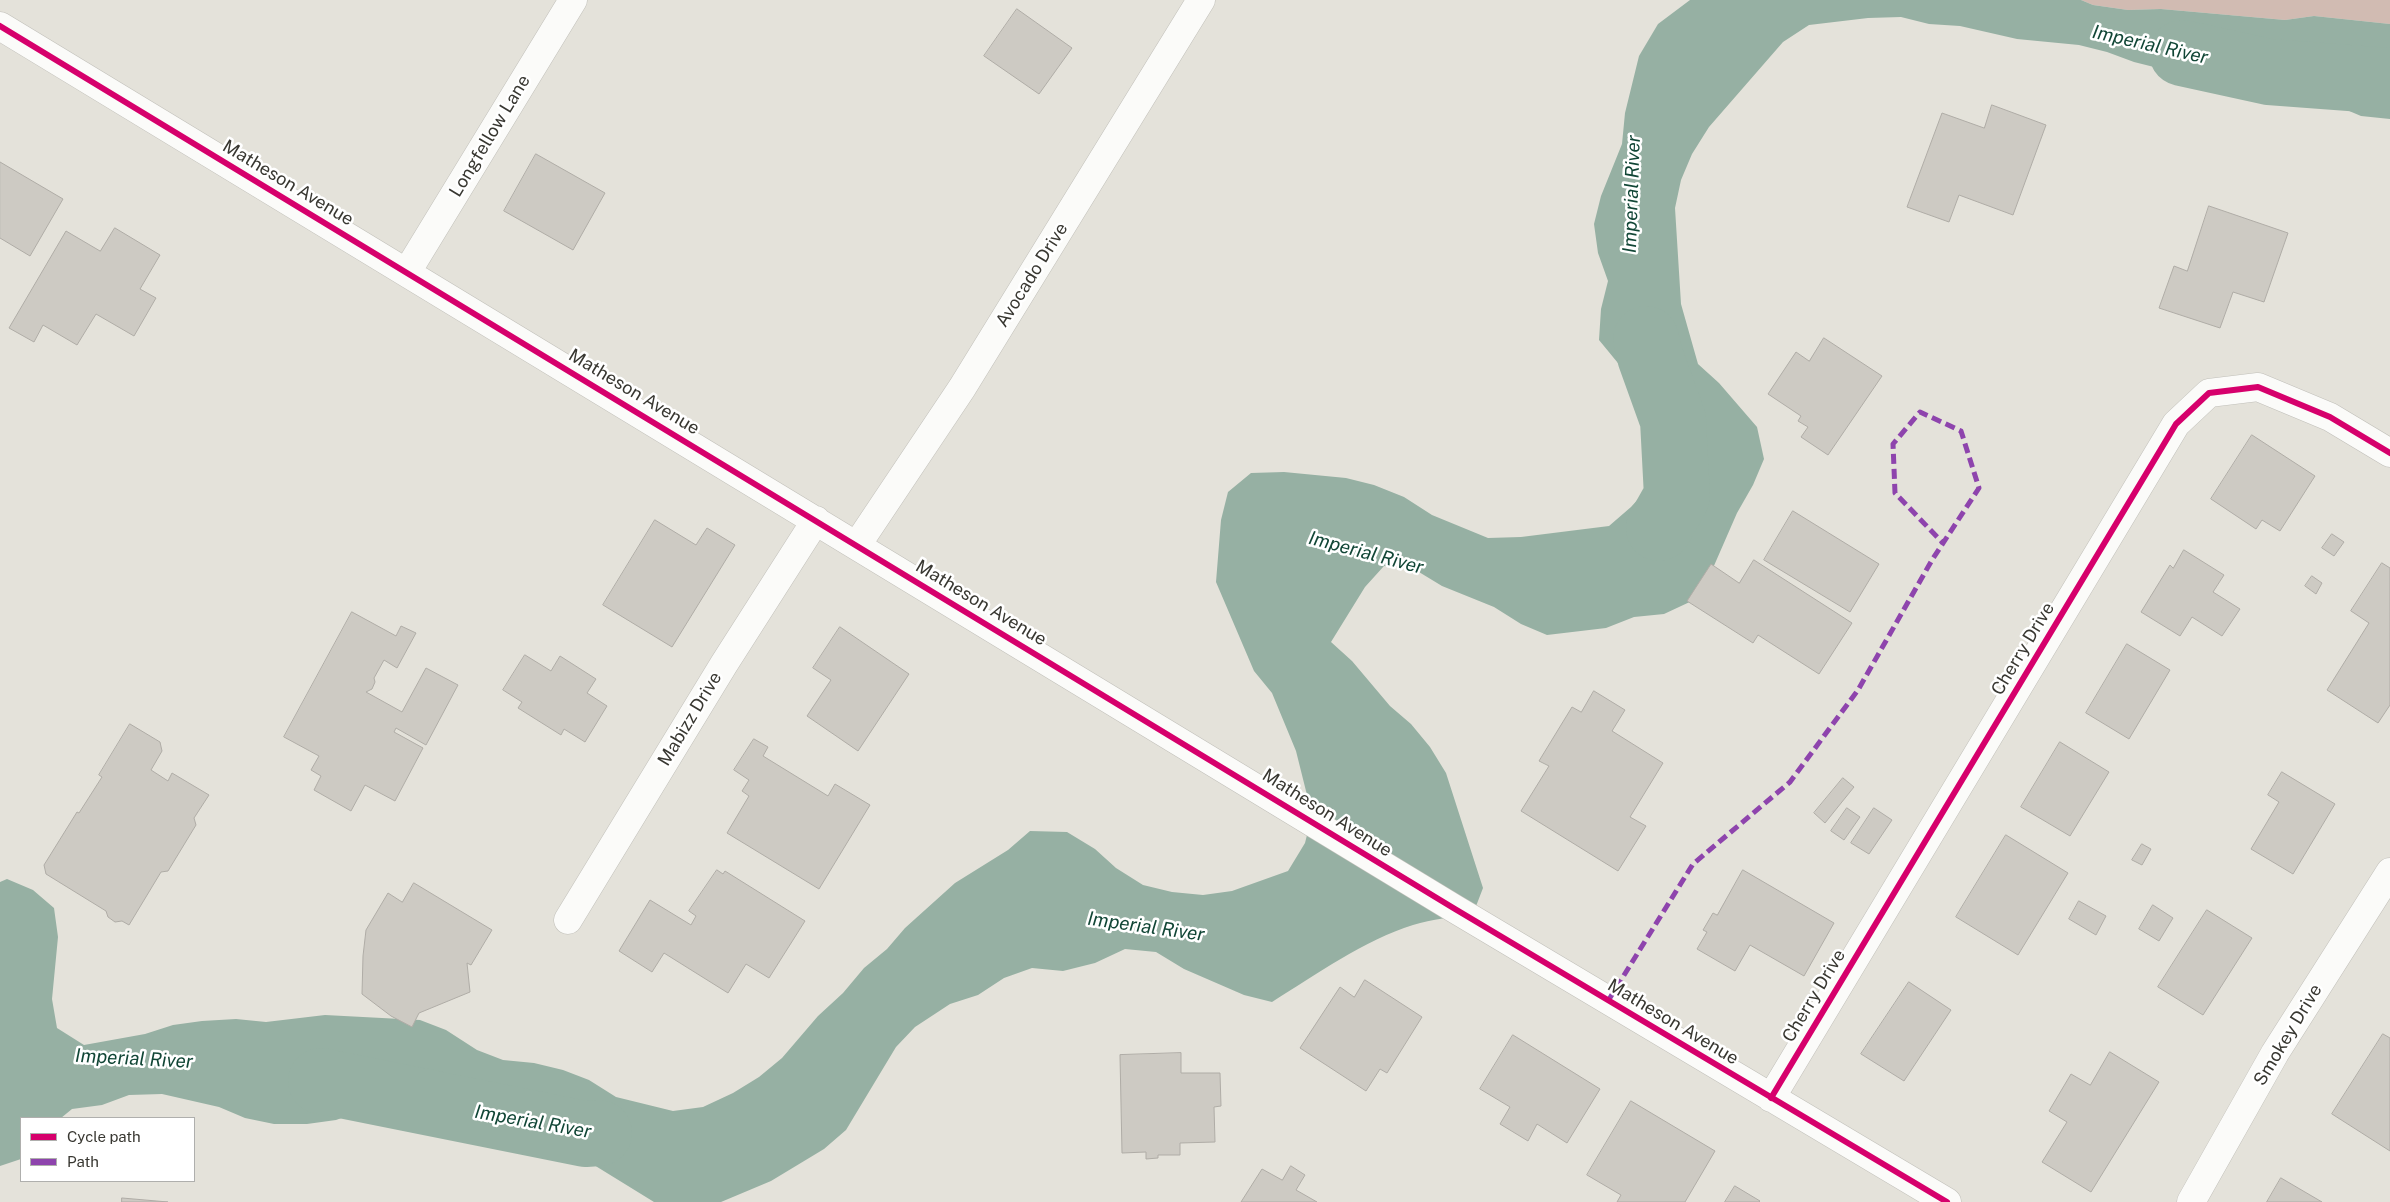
<!DOCTYPE html>
<style>
body{margin:0}
#map{position:relative;width:2390px;height:1202px;overflow:hidden;background:#e4e2da;font-family:"Public Sans",sans-serif}
canvas{display:block}
.legend{position:absolute;left:20px;top:1117px;width:175px;height:65px;box-sizing:border-box;background:#fff;border:1px solid #afafad;margin:0;padding:6px 9px;list-style:none;font-size:15px;color:#383731}
.legend li{display:flex;align-items:center;gap:10px;height:25px}
.legend b{width:25px;border:1px solid #afafad}
</style>
<div id="map">
<canvas width="2390" height="1202"></canvas>
<ul class="legend">
<li><b style="height:6px;background:#d6006c"></b>Cycle path</li>
<li><b style="height:6px;background:#8e44ad"></b>Path</li>
</ul>
</div>
<script>
const ctx = document.querySelector('canvas').getContext('2d');
ctx.lineJoin = 'round';
function fill(path, color) { ctx.fillStyle = color; ctx.fill(path, 'evenodd'); }
function trace(path, color, width, dash) { ctx.strokeStyle = color; ctx.lineWidth = width; ctx.lineCap = dash ? 'butt' : 'round'; ctx.setLineDash(dash || []); ctx.stroke(path); }
function write(font, color, halo, rows, align = 'center') {
  ctx.font = font + ' "Public Sans",sans-serif'; ctx.lineWidth = 5; ctx.setLineDash([]); ctx.textBaseline = 'middle'; ctx.strokeStyle = halo; ctx.fillStyle = color; for (const [text, x, y, turn = 0] of rows) {
    ctx.save(); ctx.translate(x, y); ctx.rotate((+turn || 0) * Math.PI / 180); ctx.textAlign = isNaN(turn) ? turn : align; if (halo) ctx.strokeText(text, 0, 0); ctx.fillText(text, 0, 0); ctx.restore();
  }
}
fill(new Path2D(`
 M2081 0H2390V24L2314 16 2285 20 2161 9 2128 10 2093 5Z`), '#d1bbb2');
fill(new Path2D(`
 M1690 0H2081L2093 5 2128 10 2161 9 2285 20 2314 16 2390 24V119L2361 116 2335 105 2280 72 2221 79 2190 76 2134 62 2107 52 2079 45 2017 39 1960 26 1929 24 1901 17 1868 18 1809 25 1783 42 1709 127 1692 154 1681 180 1675 208 1681 304 1698 364 1719 383 1757 427 1764 459 1753 485 1737 513 1713 568 1694 600 1664 614 1634 617 1606 628 1547 635 1521 624 1494 607 1442 586 1414 569 1384 566 1365 587 1331 642 1352 661 1390 706 1411 724 1430 747 1446 773 1483 888 1473 914C1453 917 1432 919 1413 925 1365 940 1315 975 1272 1002L1244 995 1184 969 1156 952 1125 949 1095 963 1063 971 1032 968 1004 978 978 995 950 1004 915 1027 896 1047 846 1130 824 1149 771 1181 721 1202H654L568 1149 542 1138 487 1104 422 1097 392 1100 336 1120 307 1124H274L245 1118 219 1107 162 1094 129 1095 102 1105 72 1109 61 1118H21V1159L0 1166V882L7 879 33 890 54 908 58 937 52 999 57 1028 84 1045 145 1034 173 1025 202 1021 236 1019 266 1022 325 1015 420 1020 446 1030 477 1050 503 1060 534 1063 563 1070 589 1080 616 1097 673 1111 703 1107 733 1093 759 1077 782 1058 818 1016 843 993 864 968 887 949 905 928 955 883 1008 850 1030 831 1067 832 1095 849 1116 868 1143 885 1172 892 1203 895 1232 891 1288 871 1305 843 1312 815 1296 751 1272 693 1254 671 1216 582 1221 520 1228 492 1251 473 1284 472 1346 478 1374 485 1404 497 1432 515 1488 538 1521 537 1609 526 1631 507 1650 486 1667 458 1677 432 1661 406 1636 385 1599 340 1601 309 1608 281 1598 253 1594 224 1601 196 1622 144 1625 113 1639 56 1658 24Z`), '#96b0a3');
trace(new Path2D(`
 M2182 53 2269 72 2390 81
 M1646 339 1650 356 1673 420 1677 496 1659 528
 M321 1081 585 1134 599 1133`), '#96b0a3', 66);
const building = new Path2D(`
 M1017 9 1072 48 1039 94 984 56Z
 M1992 105 2046 125 2013 215 1959 195 1949 222 1907 207 1942 113 1984 128Z
 M536 154 605 193 573 250 504 211Z
 M0 162 63 199 30 256 0 238Z
 M2209 206 2288 233 2264 302 2233 292 2220 328 2159 308 2174 266 2187 271Z
 M115 228 160 255 140 289 156 298 134 336 96 314 77 345 43 325 34 342 9 328 66 231 100 251Z
 M1824 338 1882 376 1828 455 1801 437 1808 427 1798 421 1801 416 1768 394 1796 352 1809 361Z
 M2252 435 2315 476 2280 531 2262 520 2256 529 2211 499Z
 M1793 511 1879 564 1850 612 1764 560Z
 M655 520 696 545 707 528 735 545 672 647 603 605Z
 M2332 534 2344 542 2334 556 2322 548Z
 M2184 550 2224 575 2213 592 2240 609 2222 636 2192 617 2180 636 2141 612 2170 565 2173 568Z
 M1754 560 1852 623 1819 674 1758 635 1753 643 1687 601 1711 564 1739 583Z
 M2382 563 2390 568V705L2378 723 2327 690 2369 623 2351 611Z
 M2312 576 2322 583 2316 594 2305 586Z
 M352 612 396 636 401 626 416 633 397 668 384 660 374 678 375 682 372 689 366 692 402 712 426 668 458 685 426 745 396 728 394 732 423 748 395 801 365 785 351 811 314 790 321 776 311 770 319 756 284 737Z
 M840 627 909 674 858 751 807 716 831 680 813 668Z
 M2127 644 2170 670 2129 739 2086 713Z
 M525 655 551 671 560 656 596 679 587 693 607 706 585 742 564 729 561 735 518 708 522 702 503 690Z
 M1594 691 1625 710 1612 731 1663 763 1630 817 1646 826 1618 871 1521 811 1549 766 1539 761 1572 707 1581 712Z
 M130 724 160 742 162 751 151 770 168 781 172 773 209 795 194 818 196 825 168 871 161 872 129 925 122 921 115 922 108 917 106 911 46 874 44 865 77 812 79 813 102 777 99 775Z
 M754 739 768 747 763 756 828 796 835 784 870 805 819 889 727 833 749 796 742 791 749 780 734 770Z
 M2060 742 2109 772 2070 836 2021 807Z
 M2282 772 2335 804 2293 874 2251 849 2279 802 2268 795Z
 M1843 778 1854 787 1825 823 1814 813Z
 M1847 808 1860 817 1844 840 1831 831Z
 M1874 808 1892 820 1869 854 1851 843Z
 M2006 835 2068 873 2018 955 1956 917Z
 M2142 844 2151 849 2142 865 2132 860Z
 M717 870 723 874 725 871 805 921 769 978 746 964 728 993 664 953 652 972 619 951 650 900 691 925 696 916 689 911Z
 M1743 870 1834 923 1804 976 1750 945 1735 971 1697 949 1707 932 1703 930 1713 913 1717 915Z
 M414 883 492 930 471 965 467 963 470 992 419 1013 412 1027 391 1016 362 994 363 956 366 930 388 893 402 902Z
 M2079 901 2106 916 2096 935 2069 919Z
 M2153 905 2173 918 2159 941 2139 929Z
 M2207 910 2252 938 2203 1015 2158 987Z
 M1365 980 1422 1017 1387 1073 1380 1069 1366 1091 1300 1048 1340 987 1354 997Z
 M1909 982 1951 1010 1904 1081 1861 1054Z
 M2383 1034 2390 1038V1151L2332 1114Z
 M1513 1035 1600 1089 1567 1143 1537 1124 1528 1141 1500 1124 1510 1107 1480 1089Z
 M2110 1052 2159 1082 2091 1192 2042 1162 2067 1122 2049 1111 2071 1074 2090 1085Z
 M1181 1053V1073H1220L1221 1106 1214 1107 1215 1142 1180 1143V1155H1158V1158L1146 1159V1152L1122 1153 1120 1055Z
 M1631 1101 1715 1151 1685 1202H1617L1621 1195 1587 1175Z
 M1291 1166 1305 1175 1296 1190 1317 1202H1241L1262 1169 1282 1180Z
 M2281 1178 2322 1202H2267Z
 M1735 1186 1760 1201 1759 1202H1725Z
 M122 1198 168 1202H122Z`);
fill(building, '#cdcac3');
trace(building, '#afaca6', 1);
const minor = new Path2D(`
 M0 26 1455 909 1947 1202
 M407 272 573 0
 M857 545 962 388 1201 0
 M568 920 724 664 816 520
 M1771 1098 2176 424 2209 393 2258 387 2330 417 2390 453
 M2191 1202 2275 1053 2390 872`);
trace(minor, '#c0bfb9', 29);
trace(minor, '#fbfbf9', 28);
trace(new Path2D(`
 M1608 1001 1693 864 1790 782 1858 690 1932 560 1979 488 1961 431 1920 412 1893 444 1895 493 1943 543`), '#8e44ad', 5, [10, 5]);
trace(new Path2D(`
 M0 26 1455 909 1947 1202
 M1771 1098 2176 424 2209 393 2258 387 2330 417 2390 453`), '#d6006c', 6);
write('18px', '#383731', '#fff', [
 ["Longfellow Lane",490,136,-59],
 ["Matheson Avenue",288,183,31],
 ["Avocado Drive",1032,275,-58],
 ["Matheson Avenue",634,392,31],
 ["Matheson Avenue",981,603,31],
 ["Cherry Drive",2023,649,-59],
 ["Mabizz Drive",690,719,-59],
 ["Matheson Avenue",1327,813,32],
 ["Cherry Drive",1814,996,-59],
 ["Matheson Avenue",1673,1022,31],
 ["Smokey Drive",2288,1035,-59]
]);
write('italic 19px', '#114636', '#fff', [
 ["Imperial River",2150,45,13],
 ["Imperial River",1632,194,-88],
 ["Imperial River",1366,553,15],
 ["Imperial River",1146,927,8],
 ["Imperial River",134,1059,3],
 ["Imperial River",533,1122,10]
]);
</script>
